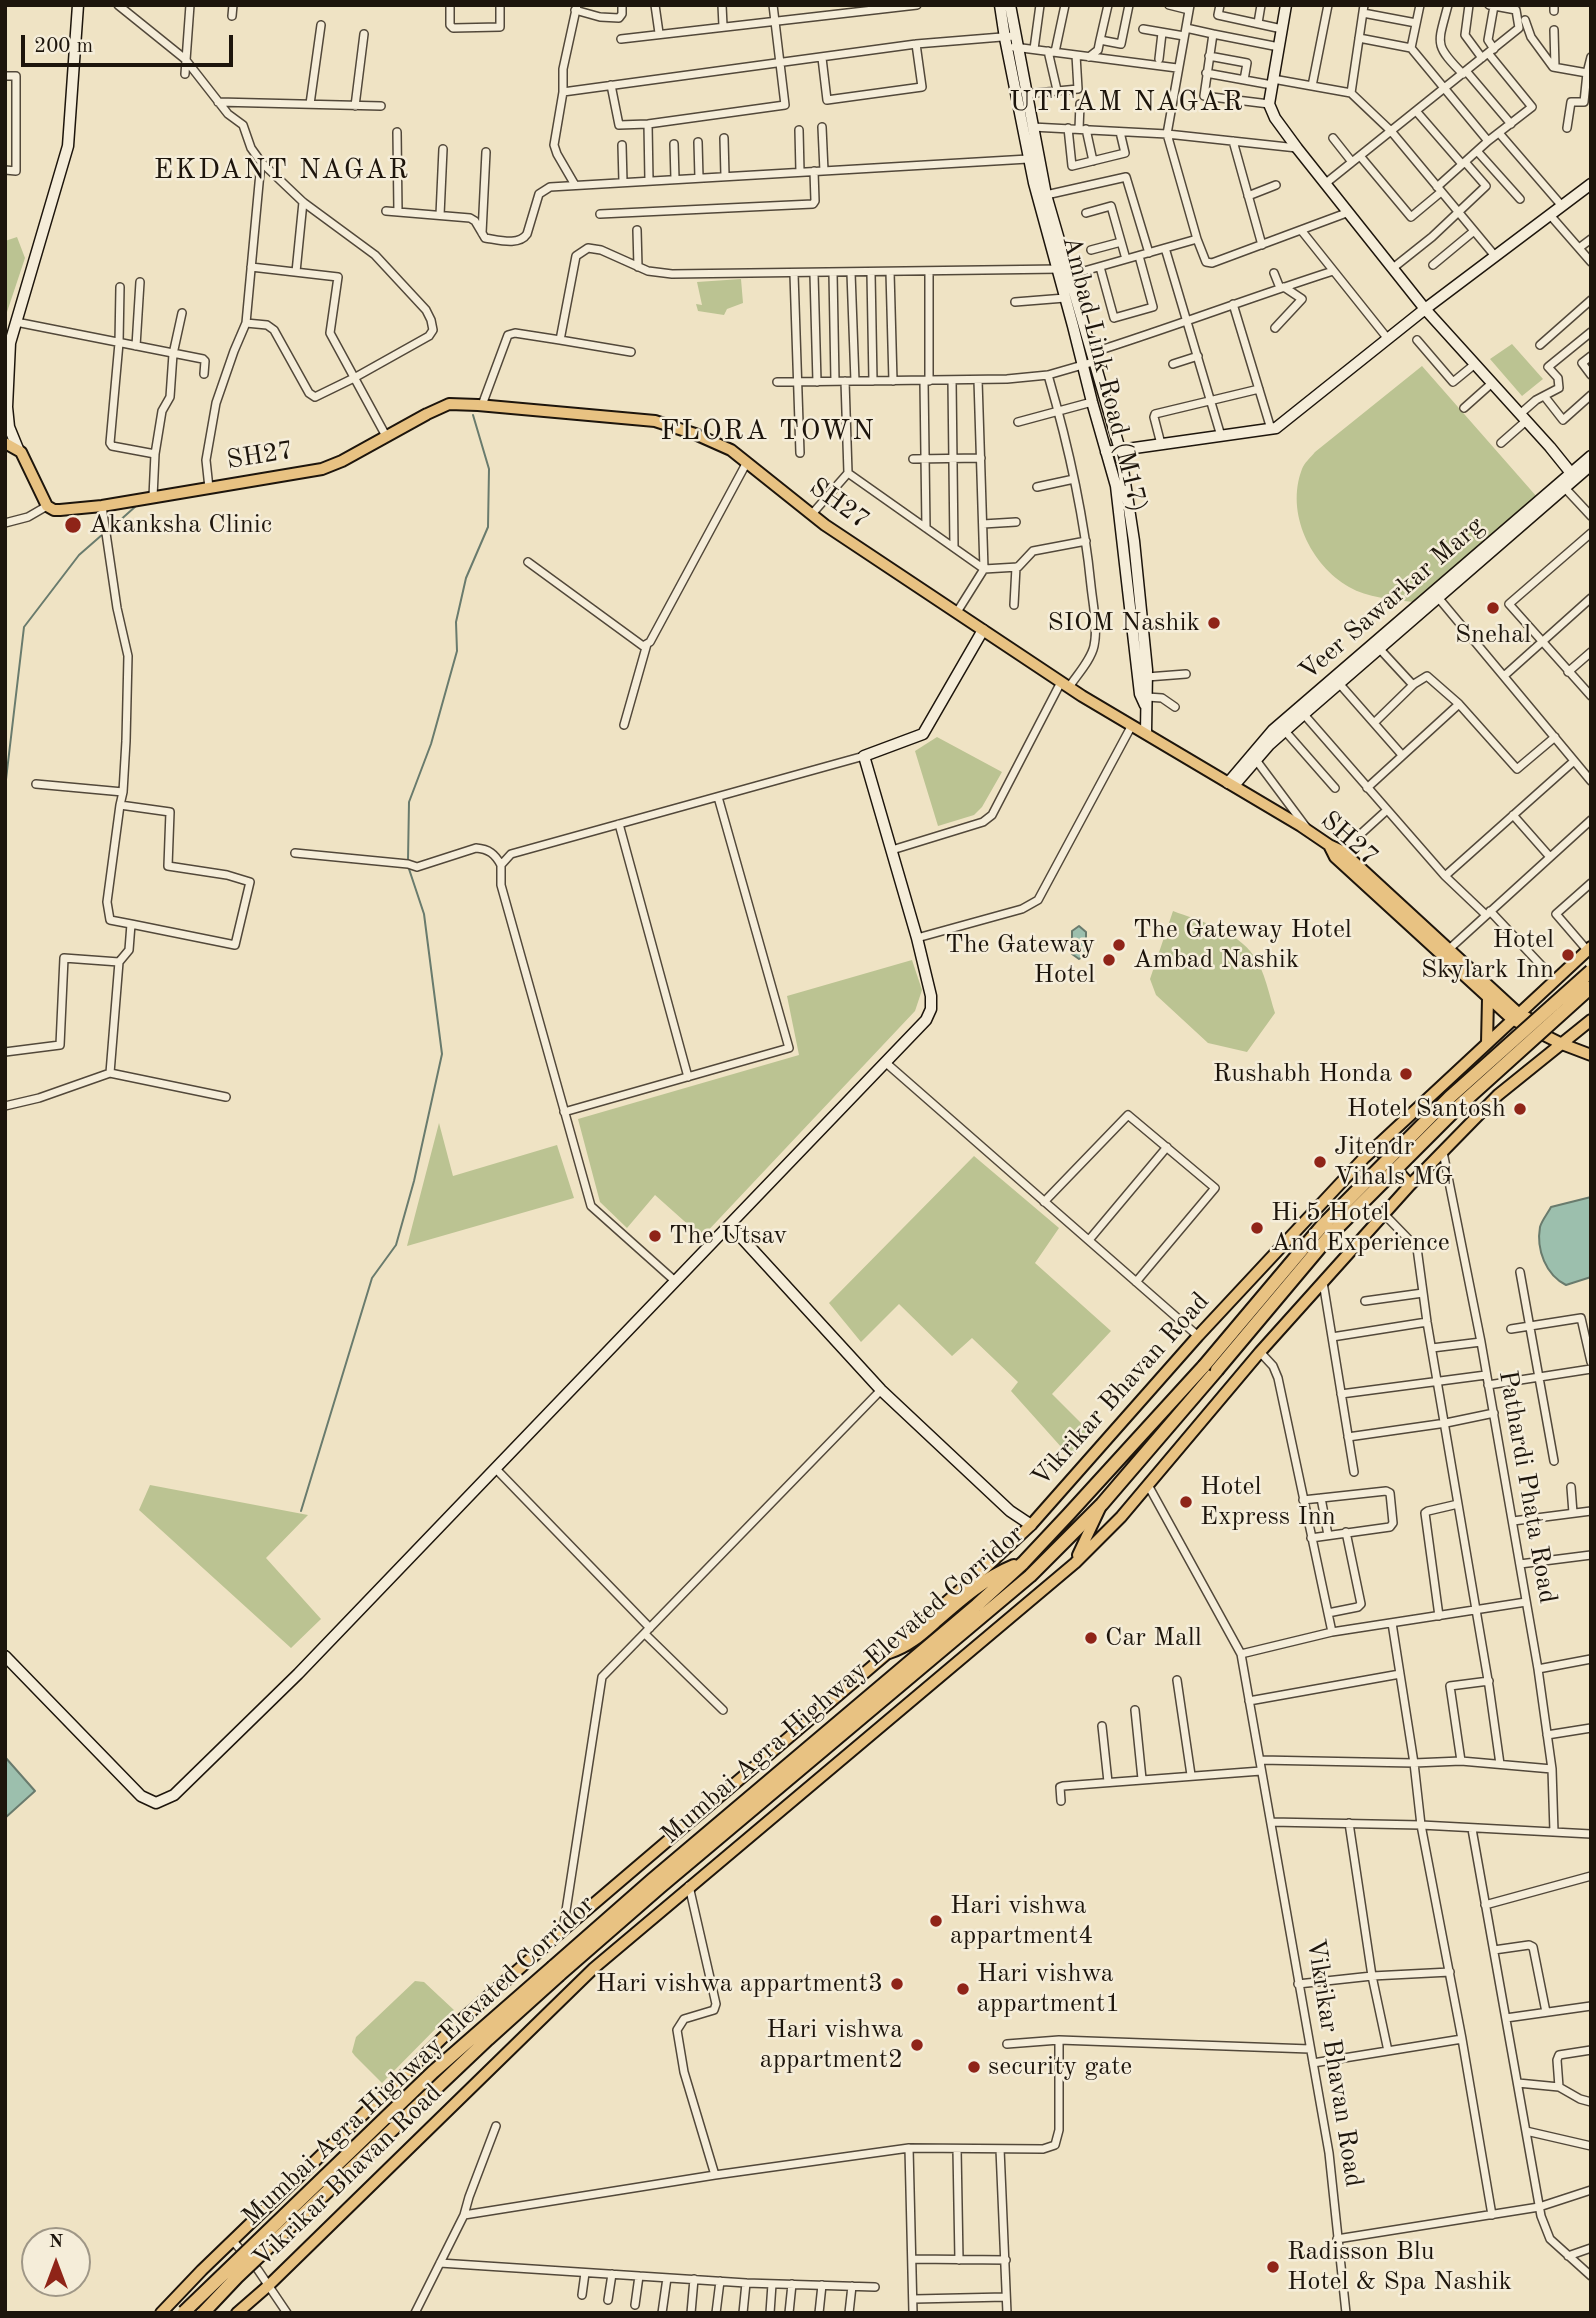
<!DOCTYPE html>
<style>
body{margin:0}
#map{position:relative;width:1596px;height:2318px;overflow:hidden;background:#efe3c4;font-family:"Old Standard TT",serif}
canvas{display:block}
.frame{position:absolute;inset:0;border:7px solid #1d150c;pointer-events:none}
.north{position:absolute;left:21px;top:2227px;width:70px;height:70px;box-sizing:border-box;background:#f5edd9;border:2px solid #9f9787;border-radius:50%;rotate:0deg;font-size:19px;font-weight:700;line-height:28px;text-align:center;color:#1d150c}
.north::after{content:'';display:block;margin:auto;width:24px;height:32px;background:#8f2418;clip-path:polygon(50% 0,100% 100%,50% 72%,0 100%)}
.scale{position:absolute;left:21px;top:35px;width:212px;height:32px;box-sizing:border-box;border:4px solid #1d150c;border-top:0;padding-left:9px;font-size:21px;line-height:24px;white-space:nowrap;color:#1d150c;-webkit-text-stroke:5px #f5edd9;paint-order:stroke}
</style>
<div id="map">
<canvas width="1596" height="2318"></canvas>
<div class="frame"></div>
<div class="north">N</div>
<div class="scale">200 m</div>
</div>
<script>
const ctx = document.querySelector('canvas').getContext('2d');
ctx.lineJoin = 'round';
function fill(path, color) { ctx.fillStyle = color; ctx.fill(path, 'evenodd'); }
function trace(path, color, width, dash) { ctx.strokeStyle = color; ctx.lineWidth = width; ctx.lineCap = dash ? 'butt' : 'round'; ctx.setLineDash(dash || []); ctx.stroke(path); }
function write(font, color, halo, rows, align = 'center') {
  ctx.font = font + ' "Old Standard TT",serif'; ctx.lineWidth = 5; ctx.setLineDash([]); ctx.textBaseline = 'middle'; ctx.strokeStyle = halo; ctx.fillStyle = color; for (const [text, x, y, turn = 0] of rows) {
    ctx.save(); ctx.translate(x, y); ctx.rotate((+turn || 0) * Math.PI / 180); ctx.textAlign = isNaN(turn) ? turn : align; if (halo) ctx.strokeText(text, 0, 0); ctx.fillText(text, 0, 0); ctx.restore();
  }
}
fill(new Path2D(`
 M17 237 25 258 5 318V241Z
 M741 279 743 303 727 309 724 315 698 311 696 304 702 305 697 282Z
 M1512 344 1543 379 1522 396 1490 359Z
 M1422 366 1537 497 1413 602C1391 599 1368 598 1349 587 1311 565 1285 513 1302 469 1304 463 1311 457 1315 452Z
 M937 737 1002 772 982 807 974 815 938 826 915 751Z
 M1173 911C1200 921 1237 931 1254 956 1265 971 1269 995 1275 1013L1247 1052 1208 1043 1156 995 1150 979Z
 M912 960 922 990 915 1011 702 1237 655 1195 627 1228 600 1202 578 1119 799 1055 787 996Z
 M439 1123 453 1176 557 1145 574 1198 407 1246Z
 M974 1156 1059 1228 1035 1263 1111 1331 1052 1394 1092 1434 1071 1458 1011 1391 1018 1382 972 1338 952 1356 899 1304 861 1342 829 1303Z
 M150 1485 308 1515 266 1558 321 1619 291 1648 139 1510Z
 M415 1981 424 1982 454 2010 382 2083 355 2056 352 2052 356 2037Z`), '#bbc392');
const water = new Path2D(`
 M1079 926 1086 932V940L1088 943 1084 956 1079 959 1072 954 1069 943 1072 940V931Z
 M1591 1197V1277L1566 1285C1546 1275 1536 1250 1540 1227 1542 1220 1548 1213 1551 1207Z
 M5 1757 35 1791 5 1818Z`);
fill(water, '#9cbfad');
trace(water, '#697b6d', 2);
trace(new Path2D(`
 M108 531 136 506
 M5 788 24 627 79 555 103 534
 M408 860 409 802 431 744 457 651 456 622 466 578 488 527 489 469 473 415
 M301 1511 372 1278 396 1245 414 1181 442 1054 424 914 409 869`), '#697b6d', 2);
const street = new Path2D(`
 M118 5 185 59 228 114 243 125 251 148 261 162 303 202 375 255 426 310 431 320 433 330 429 336 354 378 315 397 309 393 274 330 267 325 246 323
 M450 5V25L453 28 500 27V5
 M655 5 659 33
 M722 5 723 26
 M1169 5 1189 10
 M1190 5 1167 134 1197 239 1206 262 1212 263 1349 212
 M1220 5 1218 15 1282 29
 M1420 5 1411 48 1488 141 1437 187
 M1448 5C1438 44 1433 44 1463 74
 M1469 5 1465 35 1482 58
 M1554 5V11
 M575 10 600 17 619 18 622 14V5
 M1363 13 1416 23
 M232 16 233 5
 M1525 20 1531 37 1553 67 1587 73 1591 57
 M1258 23 1261 5
 M1186 28 1213 34
 M1143 29 1184 36
 M1554 30 1555 67
 M1359 38 1411 48
 M621 39 917 5
 M1100 40 1108 5
 M1014 47 1177 68
 M1034 49 1040 5
 M1494 49 1488 40 1494 6
 M1048 51 1057 90
 M1055 52 1065 5
 M1488 53 1532 107 1488 141
 M1209 56 1247 63 1244 80
 M1089 57 1098 50 1100 40 1121 44 1129 5
 M822 58 827 100 922 87 916 44
 M1159 59 1162 33
 M1466 71 1511 124
 M1206 73 1272 85
 M185 74 190 5
 M5 76H16V171L5 170
 M1273 79 1351 93 1364 5
 M611 85 619 125 648 124 785 105 773 5
 M1312 86 1328 5
 M563 92 916 44 1014 36
 M1351 93 1391 131 1495 256
 M1026 94 1078 89 1076 55
 M218 102 381 106
 M310 104 321 25
 M1269 104 1204 96 1213 34 1279 47
 M355 106 364 34
 M1416 111 1462 164
 M648 124 649 181
 M822 127 824 171
 M1032 127 1167 134 1297 148
 M1068 128 1072 166 1125 153 1120 132
 M1567 128 1571 102H1584L1587 73
 M1079 129 1080 104
 M1086 129 1093 161
 M799 130 800 172
 M397 132 398 212
 M1499 133 1562 206
 M724 138 725 176
 M1333 138 1352 162
 M1233 141 1262 245
 M698 142 699 178
 M674 144 675 179
 M622 145 623 182
 M1477 151 1520 199
 M1360 156 1411 217 1441 192
 M1326 183 1519 28 1516 10 1489 5
 M575 185 557 154 554 145 563 92V69L577 5
 M1046 195 1126 177 1149 253
 M1248 196 1276 185
 M386 211 470 218 475 221 485 238C499 240 519 246 527 234L539 194 550 187 1028 159
 M1086 213 1111 206 1126 259
 M600 214 813 204 815 201 814 171
 M440 215 443 149
 M1550 215 1591 262
 M637 230 638 267
 M1301 230 1388 339
 M482 233 486 152
 M1165 248 1221 436
 M1579 248 1591 239
 M1091 250 1121 242
 M1433 265 1474 231
 M251 267 338 277 330 333 386 436
 M1100 267 1114 318 1153 307 1139 256
 M1393 268 1432 237 1486 186 1465 162
 M296 272 303 202
 M890 272 893 381
 M929 272V381
 M833 273 835 381
 M851 273 855 381
 M871 273 873 381
 M1274 273 1280 288
 M794 274 800 453
 M814 274 817 382
 M1070 275 1197 239
 M120 287 119 343 110 443 112 446 155 454 162 411 170 397 173 354 182 313
 M1015 302 1065 298
 M1233 304 1271 429
 M16 322 203 359 205 361 204 374
 M1275 328 1302 299 1284 287
 M560 340 631 352
 M1417 340 1453 382 1475 364
 M1540 345 1591 300
 M136 346 140 282
 M1091 353C1173 327 1252 297 1333 271
 M1591 356 1582 363 1591 375
 M1173 364 1198 356
 M1048 375C1068 444 1084 515 1091 586 1093 605 1098 627 1094 646 1091 660 1077 675 1069 687
 M952 380 954 547
 M845 381 848 473
 M924 381 926 528
 M777 382 1007 379 1048 375 1093 362
 M1545 397 1563 420 1591 395
 M482 405 508 335 515 333 560 340 576 256 588 248 601 250 648 271 672 274 1061 269
 M1464 408 1492 383
 M1520 414 1536 400 1559 388 1558 378 1548 367 1591 332
 M1018 422 1092 402
 M1501 443 1526 421
 M1161 444 1154 417 1155 414 1259 389
 M913 459 981 458
 M1037 487 1074 479
 M1564 487 1591 516
 M209 488 206 460 216 403 234 351 246 323 261 162
 M153 497 155 454
 M812 514 848 473 984 569 978 380
 M5 523 28 517 47 506
 M983 524 1016 522
 M1591 533 1509 604 1591 696
 M528 562 643 646 650 642 747 462
 M1436 595 1591 781
 M1014 605 1016 567
 M957 612 984 569 1018 567 1033 551 1086 541
 M1377 646 1413 685
 M1568 672 1591 652
 M1504 676 1591 598
 M1147 677 1186 674
 M1337 681 1402 755
 M1147 697 1162 698 1175 707
 M1301 711 1445 876 1574 761
 M1374 723 1414 684 1427 676 1459 704 1517 769 1555 737
 M624 725 647 644
 M1285 731 1335 788
 M1256 760 1306 827
 M36 784 123 792
 M1367 788 1459 704
 M120 805 107 902 110 920 131 924
 M1513 815 1550 857
 M619 824 688 1077
 M892 850 983 822 992 815 1061 682
 M1342 851 1387 810
 M295 853 408 864 417 867 476 848C489 849 495 854 501 865
 M1445 876 1486 915
 M1490 911 1555 980
 M917 938 1022 909 1038 900 1132 725
 M1587 950 1556 914 1591 883
 M1447 951 1591 820
 M5 1052 60 1045 64 958 119 962 129 950 131 924 235 945 250 882 227 875 168 866 170 812 120 805 123 792 126 741 128 656 117 608 102 506
 M885 1062 1198 1336
 M110 1073 119 962
 M5 1106 39 1098 110 1073 226 1097
 M564 1112 789 1048 718 797
 M1443 1152 1481 1342 1538 1669 1552 1769 1554 1832
 M1044 1202 1128 1115 1215 1188 1136 1282
 M1384 1214 1417 1248 1427 1322 1489 1686 1500 1764
 M1089 1240 1167 1147
 M1520 1272 1554 1461
 M675 1281 591 1206 501 885V865L511 854 864 756
 M1323 1282 1354 1472
 M1365 1301 1423 1293
 M1511 1329 1581 1318 1591 1362
 M1332 1337 1427 1322
 M1432 1348 1481 1342
 M1260 1352 1273 1366 1278 1378 1332 1632
 M1488 1385 1591 1369
 M1341 1394 1486 1375
 M1348 1437 1446 1423 1494 1413
 M495 1468 650 1628
 M1148 1485 1241 1654 1329 2153 1346 2313
 M1571 1487 1573 1513
 M1321 1498 1328 1535
 M1303 1500 1386 1491 1390 1493 1393 1523 1390 1527 1311 1538
 M1513 1521 1591 1511
 M1520 1564 1591 1555
 M1328 1613 1358 1607 1361 1604 1346 1532
 M1439 1616 1425 1513 1428 1511 1458 1504
 M645 1634 723 1710
 M1241 1654 1332 1632 1526 1602
 M1538 1669 1591 1659
 M1177 1680 1191 1775
 M1249 1701 1400 1674
 M1135 1710 1142 1779
 M1102 1726 1108 1782
 M1547 1735 1591 1728
 M1260 1760 1414 1763 1461 1761 1552 1769
 M1461 1761 1450 1686 1489 1681
 M1061 1801 1060 1787 1063 1786 1261 1771
 M1271 1822 1421 1825 1591 1834
 M1472 1829 1541 2216 1550 2239 1591 2276
 M689 1886 716 2004 714 2010 684 2019 677 2030 684 2072 715 2175
 M1485 1905 1591 1876
 M563 1930 602 1677 881 1390
 M1494 1950 1529 1945 1533 1947 1546 2012
 M1298 1984 1372 1976 1349 1823
 M1506 2018 1591 2006
 M1462 2039 1492 2215
 M1007 2044 1059 2040 1310 2049
 M1388 2051 1372 1976 1450 1972
 M1313 2063 1462 2039 1421 1825 1414 1763 1392 1623
 M1518 2083 1559 2087 1580 2099 1591 2102
 M1559 2087 1557 2060 1559 2055 1591 2050
 M1526 2131 1591 2146
 M909 2148 913 2313
 M957 2149 959 2260
 M1000 2149 1007 2313
 M464 2215 469 2197 496 2126
 M1337 2239 1539 2207 1591 2190
 M233 2241 258 2270 287 2313
 M1568 2256 1591 2248
 M912 2259 1006 2260
 M440 2263 746 2283 875 2287
 M582 2295 585 2273
 M914 2299 1006 2297
 M608 2300 612 2274
 M635 2305 639 2276
 M415 2313 464 2215 715 2175 909 2148 1043 2149 1055 2145 1059 2130V2040
 M662 2313 667 2278
 M691 2313 694 2279
 M716 2313 720 2281
 M743 2313 746 2283
 M770 2313 772 2284
 M789 2313 792 2284
 M819 2313 822 2285
 M849 2313 852 2286`);
const secondary = new Path2D(`
 M1000 5 1005 38 1034 183 1073 326 1092 402 1116 486 1140 694 1145 705
 M1010 5 1046 195 1120 450 1134 541 1147 670 1146 732
 M1286 5 1269 104 1275 118 1297 148 1425 309 1550 447 1575 478
 M18 449 9 427 7 407 10 343 68 146 78 5
 M1106 452 1276 428 1425 309 1591 184
 M1237 782 1269 745 1304 714 1591 465
 M1228 783 1273 730 1591 456
 M730 1225 881 1390 1010 1511 1031 1525
 M5 1656 141 1796 156 1803 174 1795 298 1674 926 1020 931 1009V996L917 938 864 756 923 734 983 630`);
const primary = new Path2D(`
 M5 443 21 452 47 506 54 510H60L102 506 322 469 342 461 427 414 449 404 478 405 655 421 695 434 731 450 825 525 1082 696 1301 826 1329 845 1335 857 1512 1019 1562 1044 1591 1055
 M1329 845 1342 851 1518 1013 1539 1024
 M1487 1043 1488 998
 M1376 1146 1410 1185
 M1078 1555 1101 1506
 M161 2313 202 2270 457 2024 563 1930 889 1652 983 1570 1031 1525 1198 1336 1364 1158 1591 947
 M237 2313 268 2286 594 1968 1075 1563 1121 1517 1260 1352 1410 1185 1498 1095 1591 1020`);
const highway = new Path2D(`
 M889 1652C910 1645 922 1633 938 1619 962 1598 985 1578 1014 1566
 M553 1967 652 1880 977 1605 1023 1563 1068 1515 1204 1366
 M559 1975 660 1887 1030 1576 1102 1504 1217 1370`);
trace(street, '#52483a', 10);
trace(secondary, '#1d150c', 13);
trace(primary, '#1d150c', 14);
trace(highway, '#1d150c', 16);
trace(street, '#f5edd9', 7);
trace(secondary, '#f5edd9', 10);
trace(primary, '#e8c282', 10);
trace(highway, '#e8c282', 12);
const highwayBridge = new Path2D(`
 M1204 1366 1322 1226 1450 1097 1591 971
 M1217 1370 1332 1233 1459 1106 1591 987
 M184 2312 433 2072 553 1967
 M203 2313 237 2277 488 2039 559 1975`);
trace(highwayBridge, '#1d150c', 16, []);
trace(highwayBridge, '#e8c282', 12);
for (const [x, y, r, color] of [
 [73,525,9,"#8f2418"],
 [1493,608,7,"#8f2418"],
 [1214,623,7,"#8f2418"],
 [1119,945,7,"#8f2418"],
 [1568,955,7,"#8f2418"],
 [1109,960,7,"#8f2418"],
 [1406,1074,7,"#8f2418"],
 [1520,1109,7,"#8f2418"],
 [1320,1162,7,"#8f2418"],
 [1257,1228,7,"#8f2418"],
 [655,1236,7,"#8f2418"],
 [1186,1502,7,"#8f2418"],
 [1091,1638,7,"#8f2418"],
 [936,1921,7,"#8f2418"],
 [897,1984,7,"#8f2418"],
 [963,1989,7,"#8f2418"],
 [917,2045,7,"#8f2418"],
 [974,2067,7,"#8f2418"],
 [1273,2267,7,"#8f2418"]
]) { const dot = new Path2D(); dot.arc(x, y, r, 0, 2 * Math.PI); ctx.fillStyle = color; ctx.fill(dot); trace(dot, '#f5edd9', 2.5); }
write('26px', '#1d150c', '#f5edd9', [
 ["Ambad Link Road (M17)",1104,374,76],
 ["SH27",260,456,-9],
 ["SH27",839,504,36],
 ["Veer Sawarkar Marg",1392,599,-41],
 ["SH27",1349,839,42],
 ["Vikrikar Bhavan Road",1121,1390,-48],
 ["Pathardi Phata Road",1527,1487,80],
 ["Mumbai Agra Highway Elevated Corridor",843,1685,-41],
 ["Mumbai Agra Highway Elevated Corridor",419,2061,-43],
 ["Vikrikar Bhavan Road",1334,2063,81],
 ["Vikrikar Bhavan Road",348,2176,-44]
]);
write('26px', '#1d150c', '#f5edd9', [
 ["Akanksha Clinic",89,525],
 ["SIOM Nashik",1200,623,"right"],
 ["Snehal",1493,635,"center"],
 ["The Gateway Hotel",1133,930],
 ["Ambad Nashik",1133,960],
 ["Hotel",1554,940,"right"],
 ["Skylark Inn",1554,970,"right"],
 ["The Gateway",1095,945,"right"],
 ["Hotel",1095,975,"right"],
 ["Rushabh Honda",1392,1074,"right"],
 ["Hotel Santosh",1506,1109,"right"],
 ["Jitendr",1334,1147],
 ["Vihals MG",1334,1177],
 ["Hi 5 Hotel",1271,1213],
 ["And Experience",1271,1243],
 ["The Utsav",669,1236],
 ["Hotel",1200,1487],
 ["Express Inn",1200,1517],
 ["Car Mall",1105,1638],
 ["Hari vishwa",950,1906],
 ["appartment4",950,1936],
 ["Hari vishwa",977,1974],
 ["appartment1",977,2004],
 ["Hari vishwa appartment3",883,1984,"right"],
 ["Hari vishwa",903,2030,"right"],
 ["appartment2",903,2060,"right"],
 ["security gate",988,2067],
 ["Radisson Blu",1287,2252],
 ["Hotel & Spa Nashik",1287,2282]
], 'left');
ctx.letterSpacing = '2px';
write('28px', '#1d150c', '#f5edd9', [
 ["UTTAM NAGAR",1127,103],
 ["EKDANT NAGAR",282,171],
 ["FLORA TOWN",768,432]
]);
ctx.letterSpacing = '0px';
</script>
